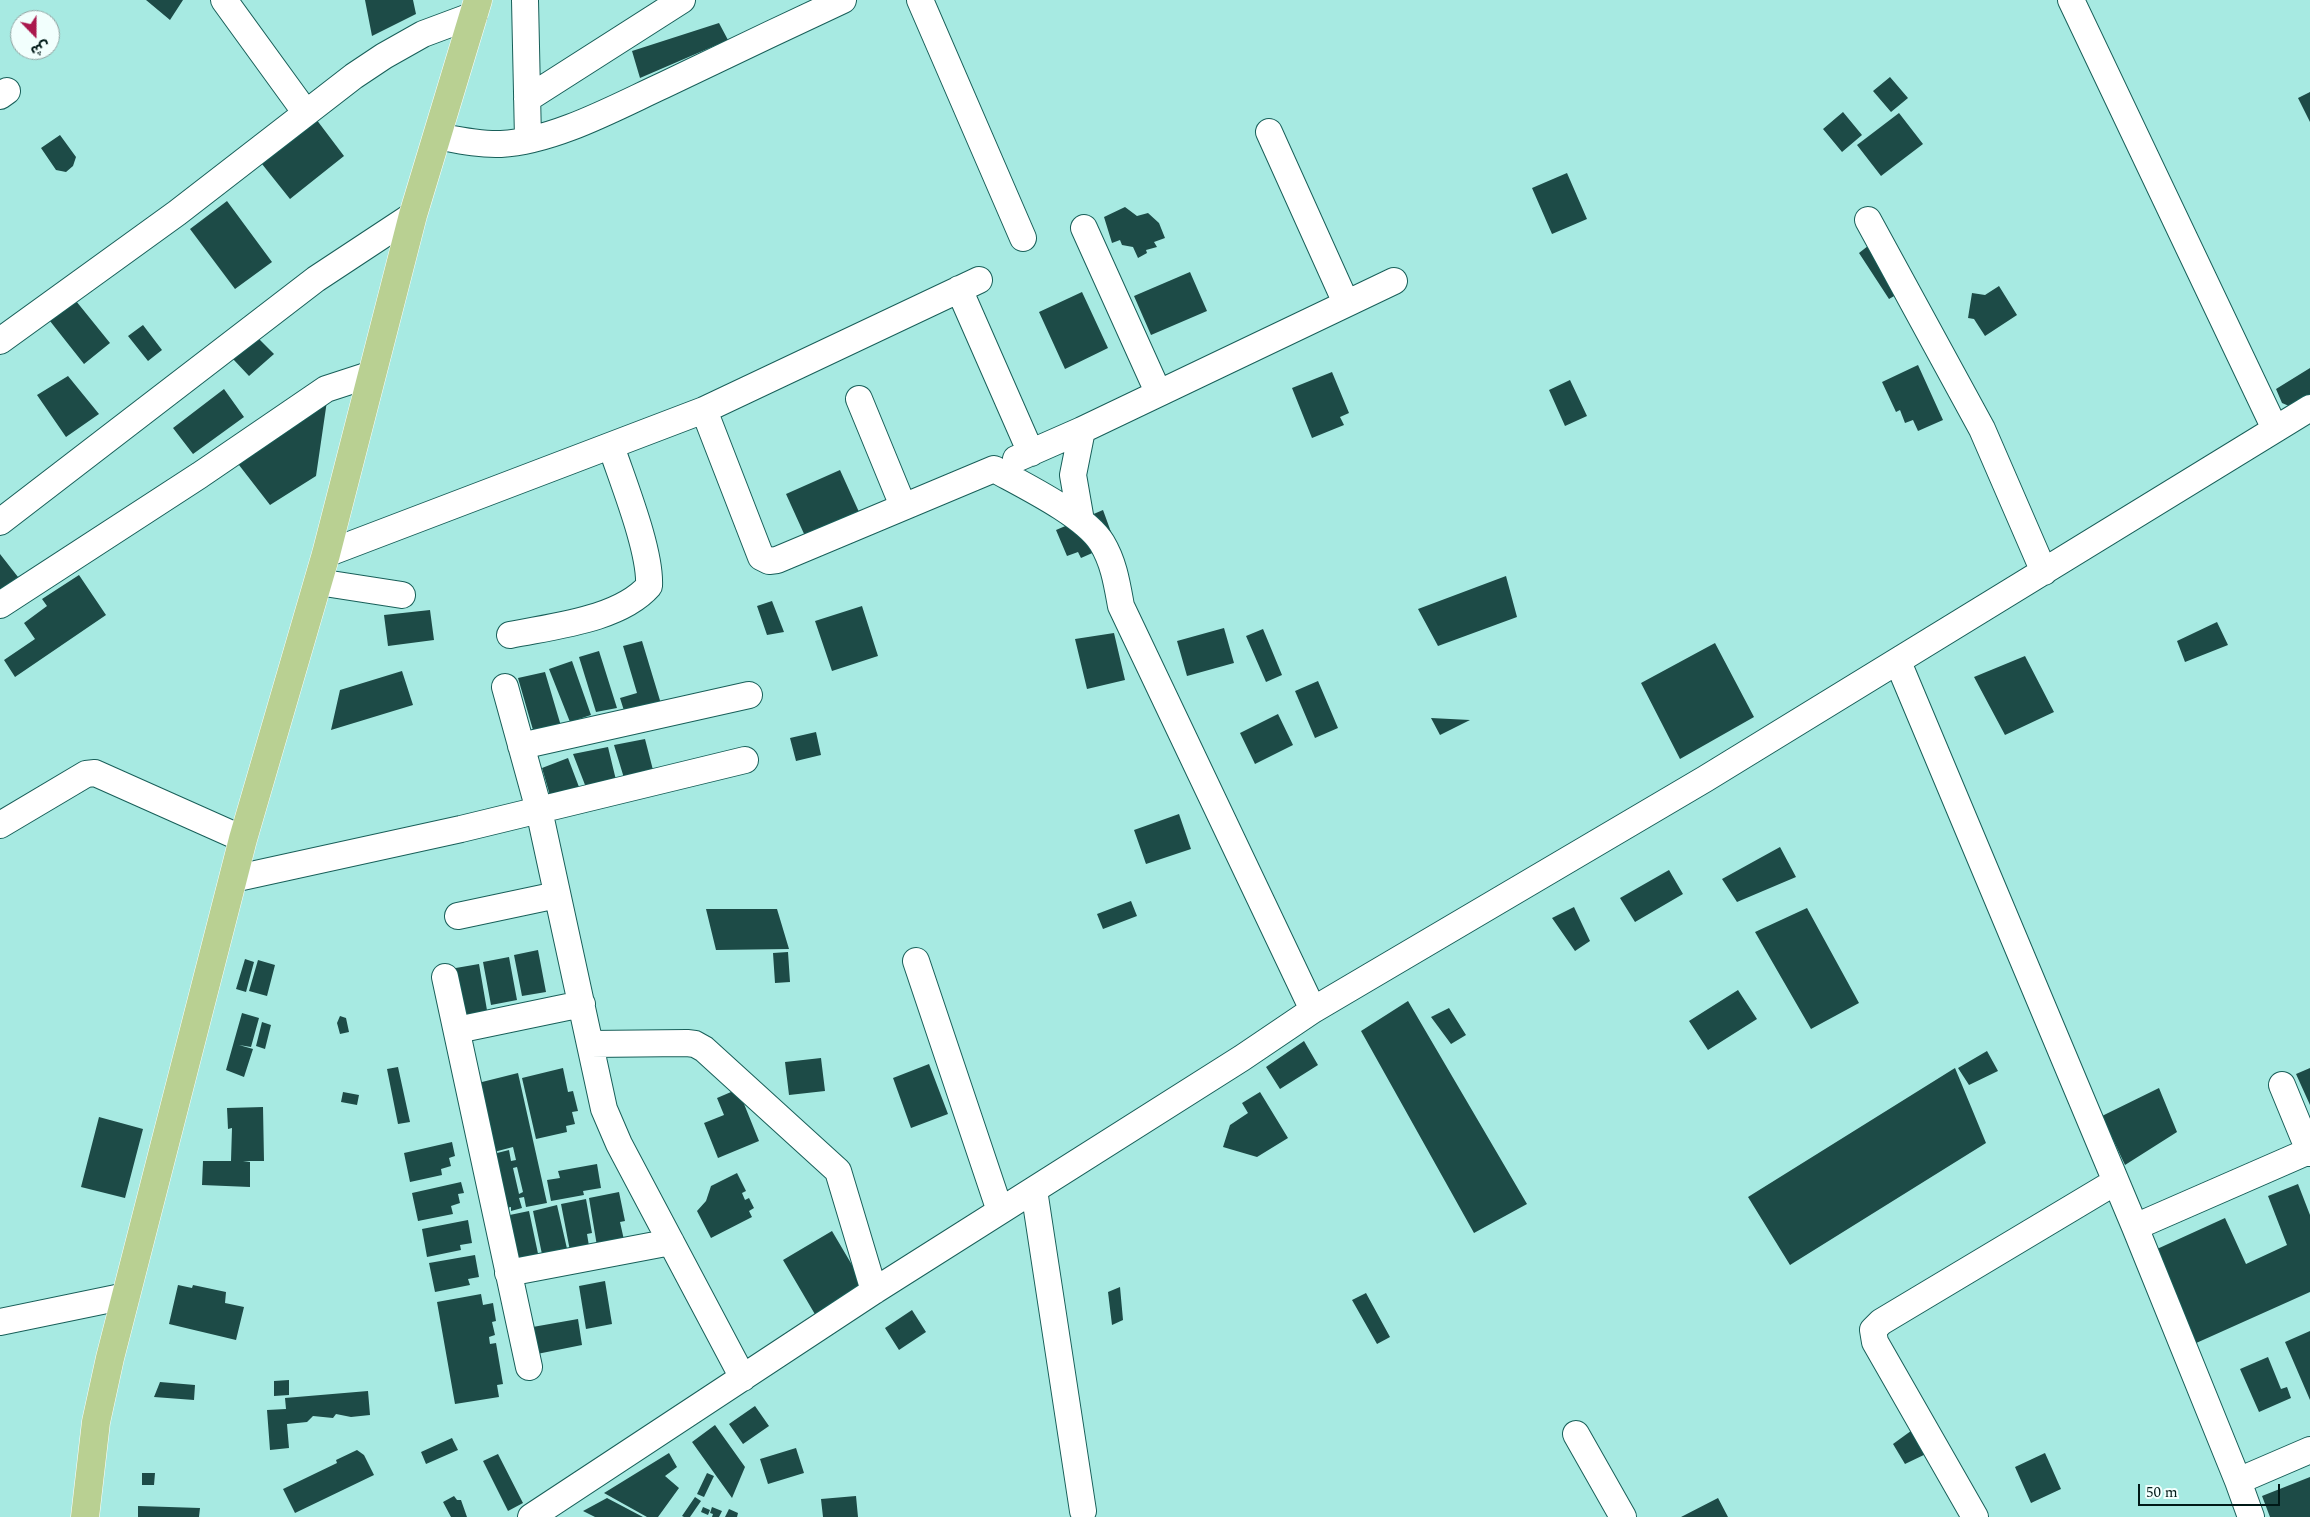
<!DOCTYPE html>
<meta charset="utf-8">
<style>
body{margin:0}
#map{position:relative;width:2310px;height:1517px;overflow:hidden;background:#a7eae2;font-family:Spectral,"Noto Sans Arabic",serif}
canvas{display:block}
.north{position:absolute;left:10px;top:10px;width:50px;height:50px;box-sizing:border-box;background:#f2fffd;border:1px solid #91a3a1;border-radius:50%;rotate:158deg;font-size:14px;font-weight:700;line-height:20px;text-align:center;color:#001917}
.north::after{content:'';display:block;margin:auto;width:18px;height:22px;background:#aa184d;clip-path:polygon(50% 0,100% 100%,50% 72%,0 100%)}
.scale{position:absolute;left:2138px;top:1484px;width:142px;height:22px;box-sizing:border-box;border:2px solid #001917;border-top:0;padding-left:6px;font-size:15px;line-height:18px;white-space:nowrap;color:#001917;-webkit-text-stroke:4px #f2fffd;paint-order:stroke}
</style>
<div id="map">
<canvas width="2310" height="1517"></canvas>
<div class="north">ش</div>
<div class="scale">50 m</div>
</div>
<script>
const ctx = document.querySelector('canvas').getContext('2d');
ctx.lineJoin = 'round';
function fill(path, color) { ctx.fillStyle = color; ctx.fill(path, 'evenodd'); }
function trace(path, color, width, dash) { ctx.strokeStyle = color; ctx.lineWidth = width; ctx.lineCap = dash ? 'butt' : 'round'; ctx.setLineDash(dash || []); ctx.stroke(path); }
fill(new Path2D(`
 M146 0H183L170 20Z
 M365 0H413L416 14 372 36Z
 M719 23 728 40 640 78 632 51Z
 M1890 77 1908 98 1891 112 1873 91Z
 M2310 92V122L2298 98Z
 M1843 112 1862 135 1842 152 1823 129Z
 M1899 113 1923 144 1881 176 1857 145Z
 M313 115 344 156 290 199 258 159Z
 M60 135 76 157 73 166 66 172 56 170 41 148Z
 M1567 173 1587 219 1552 234 1532 188Z
 M227 201 272 262 235 289 190 229Z
 M1125 207 1137 216 1148 213 1159 223 1165 238 1154 242 1157 247 1146 250 1147 253 1138 258 1133 247 1122 245 1120 240 1112 243 1104 217Z
 M1873 242 1901 292 1889 299 1859 253Z
 M1190 272 1207 311 1151 335 1134 296Z
 M1999 286 2017 315 1985 336 1974 319 1968 318 1972 293 1985 295Z
 M1082 292 1108 348 1065 369 1039 312Z
 M72 296 110 343 84 364 46 316Z
 M143 325 162 350 148 361 128 336Z
 M257 337 274 354 249 376 233 359Z
 M1918 365 1943 420 1918 431 1913 420 1905 423 1900 410 1896 412 1882 382Z
 M2310 368V394L2289 406 2282 403 2276 389Z
 M1332 372 1349 413 1340 417 1344 425 1312 438 1292 388Z
 M68 376 99 414 66 437 37 395Z
 M1570 380 1587 416 1565 426 1549 390Z
 M224 389 244 417 193 454 173 428Z
 M328 394 316 476 270 505 232 456Z
 M840 470 859 512 805 536 786 494Z
 M1103 510 1115 543 1081 558 1078 552 1067 556 1056 530Z
 M0 554 18 577 0 590Z
 M79 575 106 615 15 677 4 660 35 639 24 623 47 606 42 599Z
 M1506 576 1517 617 1438 646 1418 609Z
 M772 601 784 632 767 635 757 606Z
 M862 606 878 656 832 671 815 621Z
 M430 610 434 640 388 646 384 615Z
 M2217 622 2228 645 2185 662 2177 641Z
 M1224 628 1234 663 1187 676 1177 641Z
 M1263 629 1282 675 1266 682 1246 636Z
 M1114 633 1125 680 1087 689 1075 639Z
 M642 641 662 707 626 717 620 698 637 693 623 646Z
 M1715 643 1754 717 1680 759 1641 683Z
 M599 651 617 708 596 712 579 657Z
 M2025 656 2054 712 2005 735 1974 677Z
 M572 661 591 715 570 722 549 669Z
 M402 671 413 705 331 730 340 690Z
 M545 672 561 726 533 730 518 678Z
 M1318 681 1338 728 1315 738 1295 691Z
 M1278 714 1293 745 1255 764 1240 733Z
 M1431 718 1470 720 1440 735Z
 M816 732 821 755 796 761 790 738Z
 M645 739 653 770 624 778 614 745Z
 M608 747 616 780 587 790 573 754Z
 M568 758 579 787 551 799 542 768Z
 M1179 814 1191 849 1146 864 1134 830Z
 M1780 847 1796 877 1737 902 1722 879Z
 M1669 870 1683 894 1635 922 1620 898Z
 M1131 901 1137 916 1103 929 1097 914Z
 M1574 907 1590 941 1575 951 1552 918Z
 M1807 908 1859 1003 1811 1029 1755 932Z
 M706 909H777L789 949 716 950Z
 M538 950 546 992 522 996 514 955Z
 M788 952 790 982 775 983 773 953Z
 M509 957 517 1000 491 1005 483 962Z
 M245 959 254 962 246 992 236 989Z
 M258 960 275 965 267 996 249 991Z
 M479 964 488 1016 460 1021 450 969Z
 M1738 990 1757 1019 1708 1050 1689 1021Z
 M1408 1001 1527 1204 1474 1233 1361 1031Z
 M1449 1008 1466 1035 1451 1044 1431 1017Z
 M242 1013 259 1018 251 1047 239 1045 253 1049 244 1077 226 1070Z
 M340 1016 346 1018 349 1032 340 1034 337 1023Z
 M262 1022 271 1025 265 1049 256 1046Z
 M1304 1041 1318 1065 1280 1089 1266 1067Z
 M1987 1051 1998 1071 1969 1085 1958 1068Z
 M821 1058 825 1091 789 1095 785 1062Z
 M929 1064 948 1114 911 1128 893 1078Z
 M398 1067 410 1122 398 1124 387 1069Z
 M563 1068 568 1092 573 1091 578 1111 572 1112 575 1124 566 1126 567 1132 536 1139 522 1078Z
 M1955 1068 1986 1143 1790 1265 1748 1197Z
 M2310 1068V1105L2296 1074Z
 M518 1073 547 1203 526 1207 524 1197 519 1198 522 1208 511 1211V1207L501 1209 489 1155 509 1150 511 1161 516 1160 513 1147 494 1152 478 1083ZM517 1167 523 1192 519 1194 513 1168Z
 M2159 1088 2177 1132 2125 1165 2102 1116Z
 M738 1089 759 1141 718 1158 704 1123 724 1115 717 1098Z
 M343 1092 359 1095 357 1105 341 1102Z
 M1260 1092 1288 1138 1257 1157 1223 1147 1230 1125 1248 1113 1242 1103Z
 M263 1107 264 1161H243L250 1162V1187L202 1185 203 1161H231L232 1128 228 1129 227 1108Z
 M99 1117 143 1129 125 1198 81 1187Z
 M452 1142 455 1156 449 1158 451 1166 441 1169 442 1175 410 1182 404 1153Z
 M597 1164 601 1188 583 1191 584 1195 551 1201 547 1180 560 1178 558 1171Z
 M737 1173 746 1191 742 1193 745 1200 749 1198 754 1208 749 1211 752 1217 711 1238 697 1211 706 1201 711 1186Z
 M461 1182 464 1193 458 1194 460 1203 451 1206 453 1214 418 1221 412 1193Z
 M2298 1184 2310 1215V1292L2194 1344 2157 1249 2225 1218 2246 1264 2287 1245 2268 1196Z
 M619 1192 625 1221 620 1222 624 1240 597 1246 589 1198Z
 M586 1199 592 1233 587 1234 590 1252 571 1256 561 1204Z
 M557 1205 568 1253 543 1259 533 1211Z
 M529 1211 540 1263 511 1269 500 1217Z
 M468 1220 472 1243 460 1245 461 1250 427 1257 422 1229Z
 M832 1231 865 1287 816 1316 783 1260Z
 M475 1255 479 1277 468 1279 470 1285 435 1292 429 1263Z
 M605 1281 612 1324 586 1329 579 1286Z
 M178 1285 192 1288 193 1285 226 1292 225 1303 244 1307 236 1340 169 1324Z
 M1120 1287 1123 1320 1112 1325 1108 1292Z
 M1366 1293 1390 1337 1377 1344 1352 1300Z
 M481 1294 483 1305 493 1303 496 1321 492 1322 495 1335 489 1337 490 1344 496 1343 503 1384 497 1385 499 1397 455 1404 437 1302Z
 M912 1310 926 1332 899 1350 885 1328Z
 M578 1319 582 1345 532 1355 527 1328Z
 M2310 1331V1400L2285 1342Z
 M2268 1357 2281 1389 2287 1387 2291 1398 2259 1412 2240 1369Z
 M289 1380V1395L274 1396V1381Z
 M160 1382 195 1385 194 1400 154 1397Z
 M368 1391 370 1415 351 1417 336 1414 333 1418 313 1416 307 1422 287 1424 289 1448 270 1450 267 1410 286 1409 285 1398Z
 M755 1406 769 1426 743 1444 729 1424Z
 M715 1425 745 1467 732 1498 692 1442Z
 M1915 1428 1930 1452 1905 1464 1893 1444Z
 M452 1438 458 1450 426 1464 421 1452Z
 M796 1448 804 1473 768 1484 760 1459Z
 M357 1450 364 1455 374 1475 295 1513 283 1489 337 1463 336 1460Z
 M669 1453 677 1467 665 1476 679 1488 658 1517H647L604 1493Z
 M2045 1453 2061 1489 2031 1503 2015 1467Z
 M498 1454 523 1503 508 1511 483 1461Z
 M142 1473H155L154 1485H142Z
 M707 1473 714 1476 704 1497 697 1494Z
 M2310 1477V1517H2270L2262 1496Z
 M454 1496 457 1500H461L467 1517H451L443 1502Z
 M856 1496 858 1517H823L821 1499Z
 M695 1497 701 1501 690 1517H684L682 1516Z
 M607 1498 643 1517H595L583 1511Z
 M1718 1498 1728 1517H1681Z
 M138 1506 200 1508 199 1517H138Z
 M703 1507 710 1510 708 1515 701 1512Z
 M712 1507 722 1511 719 1517H712L713 1514 710 1513Z
 M729 1509 738 1513 737 1517H725Z`), '#1d4b47');
const minor = new Path2D(`
 M224 0 306 113
 M525 0 528 139
 M920 0 1023 238
 M2071 0 2275 429
 M0 96 7 91
 M527 99 682 0
 M1269 132 1346 303
 M437 136C458 140 480 145 501 144 555 141 616 107 664 85 724 56 783 28 843 0
 M1868 220 1982 429 2044 572
 M1084 228 1158 392
 M959 289 1031 453
 M0 341 177 213 354 76 384 56 423 34 474 15
 M859 399 903 506
 M704 410 979 280
 M1016 459 1082 430
 M1081 521 1073 475 1082 430 1394 281
 M0 522 316 279 413 215
 M326 554 704 410 761 557 769 561 777 560 994 469C1023 485 1085 515 1102 543 1114 563 1117 584 1121 606L1313 1010
 M318 582 402 595
 M0 605 200 475 326 389 372 374
 M510 635C553 626 619 620 649 586 651 551 623 482 611 446
 M1898 662 2135 1227 2238 1481 2310 1450
 M505 687 539 810 604 1109 619 1144 743 1378
 M521 746 749 695
 M0 825 86 774 95 773 243 839
 M233 879 461 829 745 760
 M458 916 557 895
 M916 961 1000 1211
 M445 977 529 1367
 M457 1030 582 1004
 M590 1044 687 1043 695 1044 704 1049 838 1171 874 1291
 M2282 1085 2310 1153
 M1034 1190 1083 1511
 M2135 1227 2309 1151
 M508 1273 671 1242
 M0 1322 126 1296
 M1576 1434 1623 1517
 M2238 1481 2251 1517
 M531 1517 874 1291 1242 1058 1313 1010 1705 779 2310 408
 M1975 1517 1875 1342 1873 1330 1881 1322 2115 1182`);
const major = new Path2D(`
 M85 1517 96 1422 110 1358 243 839 326 554 413 215 478 0`);
trace(minor, '#185f59', 28);
trace(major, '#fff', 29);
trace(minor, '#fff', 26);
trace(major, '#b9d092', 28);
</script>
